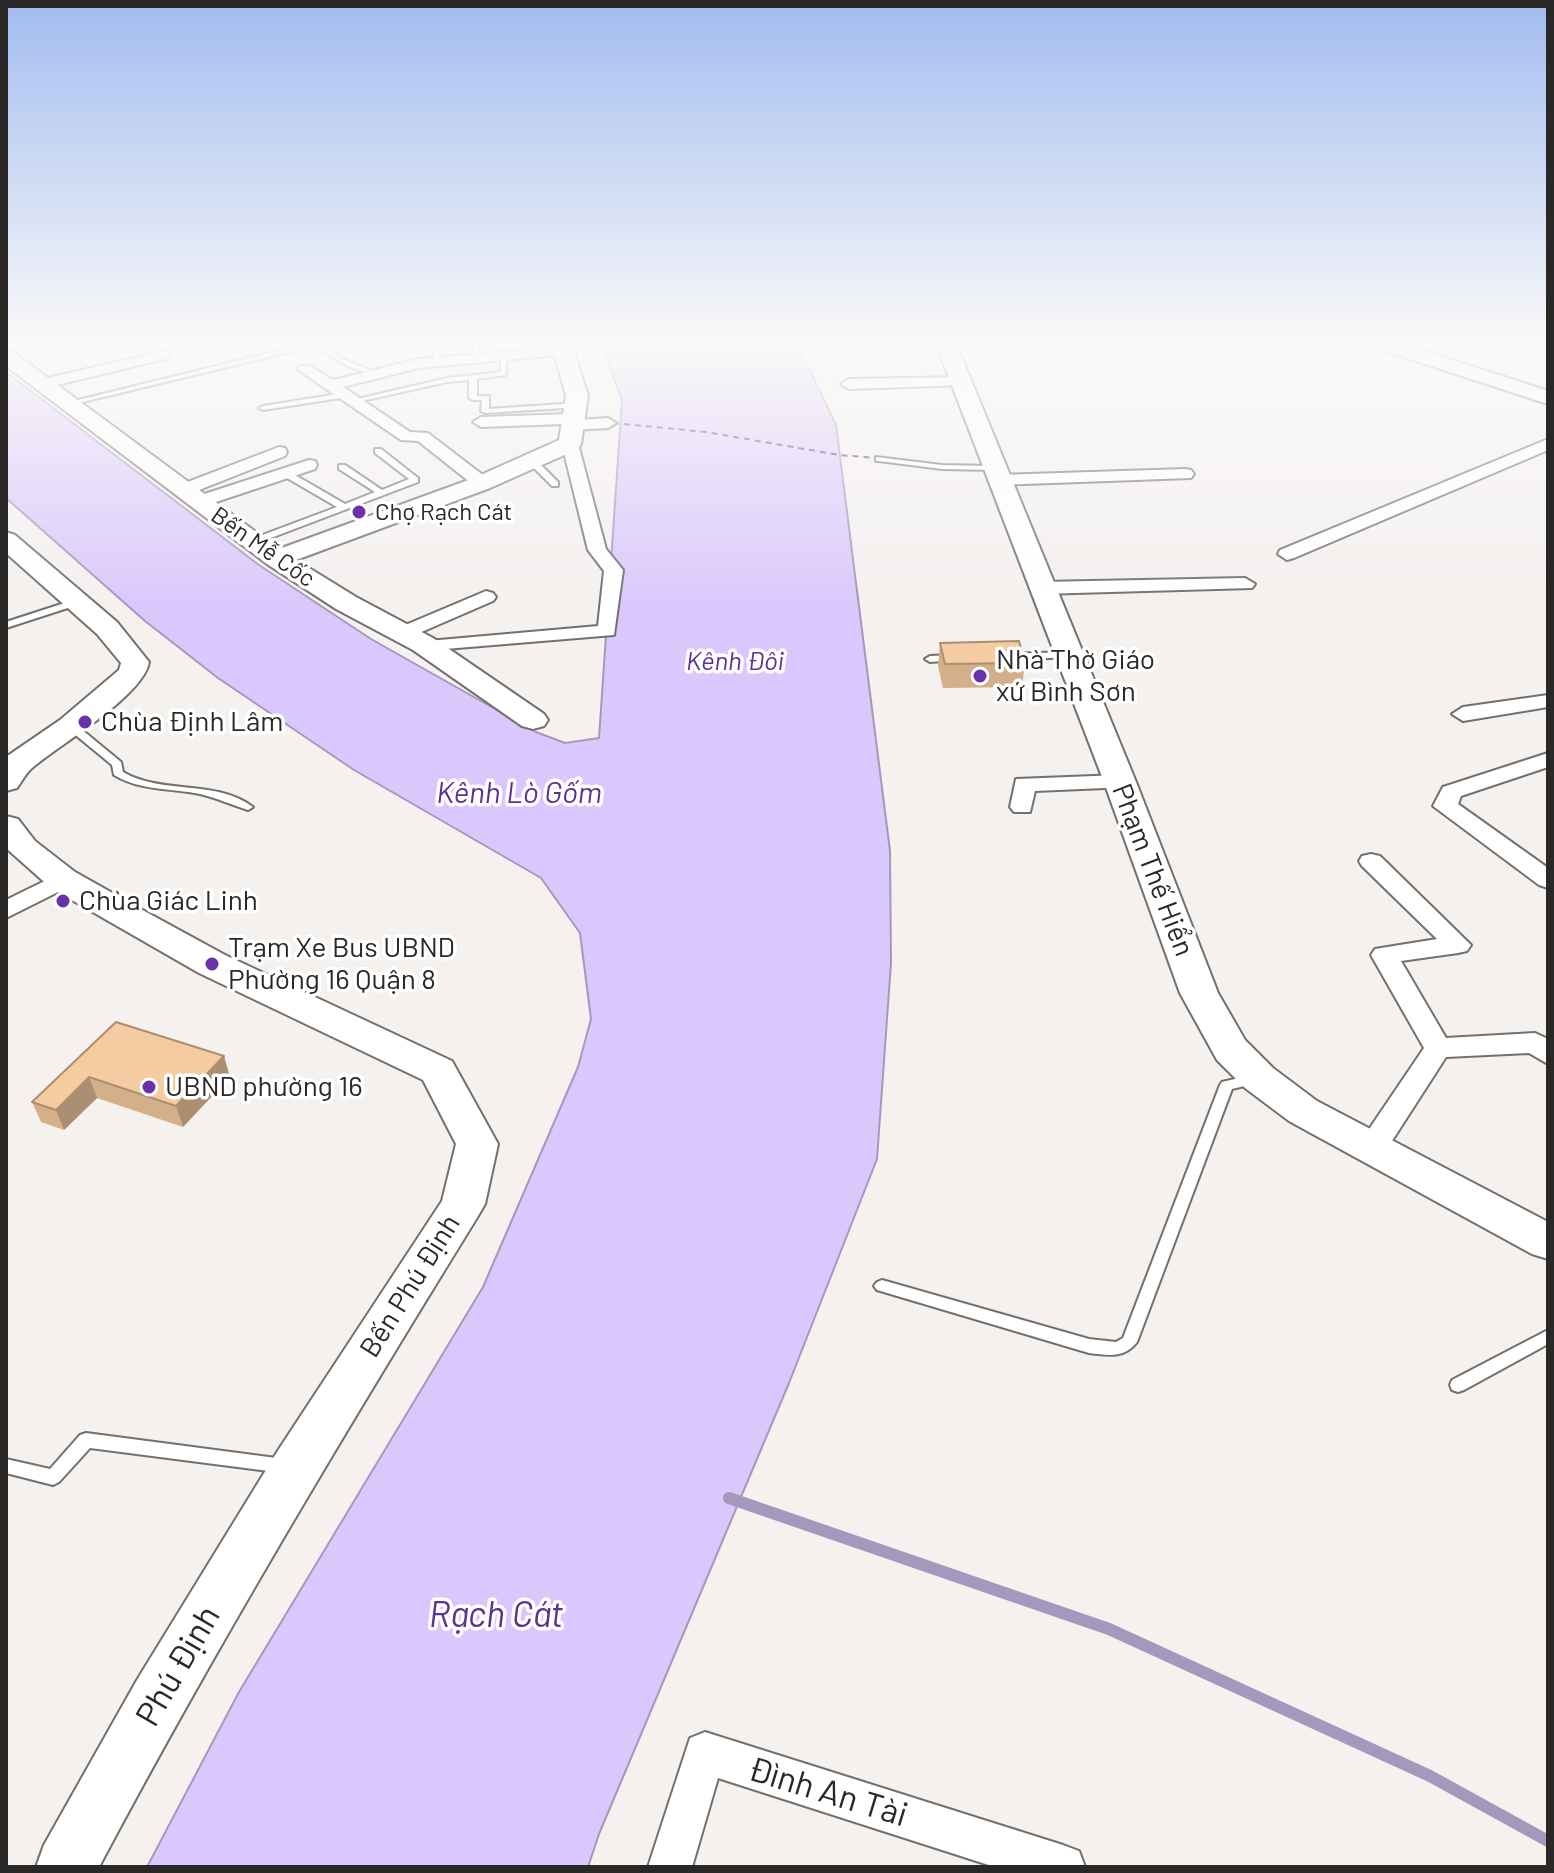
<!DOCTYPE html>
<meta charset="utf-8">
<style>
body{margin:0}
#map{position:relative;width:1554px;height:1873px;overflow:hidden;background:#f4f1ef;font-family:Barlow,sans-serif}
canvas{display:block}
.frame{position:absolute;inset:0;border:8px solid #292827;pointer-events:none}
</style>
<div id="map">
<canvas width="1554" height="1873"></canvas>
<div class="frame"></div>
</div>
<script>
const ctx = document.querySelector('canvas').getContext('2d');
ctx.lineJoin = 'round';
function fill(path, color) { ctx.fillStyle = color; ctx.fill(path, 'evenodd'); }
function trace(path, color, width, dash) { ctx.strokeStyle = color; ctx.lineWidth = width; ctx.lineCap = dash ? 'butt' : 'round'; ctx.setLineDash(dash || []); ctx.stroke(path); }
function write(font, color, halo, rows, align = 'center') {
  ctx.font = font + ' Barlow,sans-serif'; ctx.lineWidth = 7; ctx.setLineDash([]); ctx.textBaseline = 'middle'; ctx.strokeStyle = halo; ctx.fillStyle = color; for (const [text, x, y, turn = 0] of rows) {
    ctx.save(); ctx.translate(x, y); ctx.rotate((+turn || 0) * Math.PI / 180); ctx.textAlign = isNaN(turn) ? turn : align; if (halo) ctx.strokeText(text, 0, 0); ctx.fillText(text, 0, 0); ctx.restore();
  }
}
const water = new Path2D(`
 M600 341H796L836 425 890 851 891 963 877 1159 789 1383 599 1834 588 1867H147L239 1692 483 1287 578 1067 591 1019 580 933 541 878 354 770 218 678 145 621 6 498V372L259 565 371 639 536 732 565 743 599 738 622 400Z`);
fill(water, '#dac8fc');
trace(water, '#a598bc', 2);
trace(new Path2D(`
 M729 1498 1109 1629 1430 1776 1548 1841`), '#a598bc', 12);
trace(new Path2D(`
 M613 423 706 432 839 455 876 458`), '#5c3191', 2, [6, 5]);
const lane = new Path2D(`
 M310 341H330L321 344 343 359 374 372C359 376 329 355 315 346L70 405 66 403 310 343Z
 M462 341 459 343 439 345 440 358 437 360 434 358 433 342Z
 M474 341H480L479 357 474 356Z
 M504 352 507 354 506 375 477 379V396H489V409L577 403H580V407L485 413 481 411 482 400H473L469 398V380L447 382 353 403 349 401 447 378 501 372V354Z
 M344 393H347V397L263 410 259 408 263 406Z
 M375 449H381L418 478V482L255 544H249V540L337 507 282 475V471H288L345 504 375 492 339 469V465H345L382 490 409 479 375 453Z
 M876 457 942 465 993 466 997 468 993 470 942 469 879 461H876Z
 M529 459H535L558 482V486H552L529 463Z
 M77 599 82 602 80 604 6 628V622Z
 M1068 652 1071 653V657L1007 660 1002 657 1007 654Z
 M953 655 956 656V660L930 662 925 659 930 656Z
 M71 723 75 724 121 762 123 772C162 795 216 779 253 807L248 810C232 805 217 798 200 794 170 788 141 791 114 775L112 765 67 728V724Z
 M1252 1075 1257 1077 1259 1080 1257 1083 1232 1089 1137 1342C1124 1359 1108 1355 1089 1353L877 1290 874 1286 877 1282 882 1280 1089 1339 1116 1342 1123 1338 1220 1085 1222 1082Z
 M1548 1330V1344L1464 1390 1458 1392 1452 1390 1450 1385 1452 1380Z
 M86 1433 284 1459 290 1461 292 1466 290 1471 284 1473 90 1448 59 1482 53 1485 6 1473V1459L50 1469 80 1435Z`);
const street = new Path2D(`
 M1516 341 1548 344V353L1518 344Z
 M564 347 571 351 569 354 419 368 343 387 410 432 428 433 488 479 491 483 488 487H476L418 441 401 440 297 369 300 366H310L333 380 419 359Z
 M164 351 169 352V358L44 388 36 383 39 380Z
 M962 377 970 382 967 385 849 389 841 384 849 379Z
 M571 414 578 420 608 418 616 423 608 428 571 430 564 424 481 427 473 422 481 417Z
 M570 439 578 444 606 549 623 570 614 635 421 651 418 647 428 641 598 626 604 571 588 550 562 444Z
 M1548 439V450L1294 558 1287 560 1278 554 1280 550Z
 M279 447 285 448 287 452 285 456 189 494H177L174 490 177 486Z
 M309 460 315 461 317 465 315 469 204 506H192L189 502 192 498Z
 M1185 469 1191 470 1194 474 1191 478 997 485 988 480 997 475Z
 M1245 578 1255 584 1252 588 1040 594 1030 588 1040 582Z
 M486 591 493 593 496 597 493 601 410 637H396L393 633 396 629Z
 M1548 695V707L1463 721 1452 714 1463 707Z
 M1548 753V767L1461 796 1458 804 1548 868V888L1539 885 1433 806 1443 787Z
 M1120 775 1128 777 1132 782 1128 787 1035 791 1030 812H1014L1010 807 1016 779Z
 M1371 854 1380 856 1471 945 1467 951 1458 953 1401 961 1446 1038 1535 1033 1548 1039V1064L1529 1053 1446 1057 1381 1158 1370 1161 1359 1158 1355 1150 1424 1048 1371 955 1375 949 1437 939 1362 866 1359 861 1362 856Z
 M63 872 72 875 75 880 72 885 6 918V900Z
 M705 1732 1063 1845 1079 1851 1085 1867H995L718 1778 692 1867H648L690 1738Z`);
const secondary = new Path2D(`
 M551 341H571L588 396 581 444 578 449 490 488 296 560 356 597 433 638 544 714 548 720 544 726 533 729 522 726 413 650 336 609 267 564 6 366V350L13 352 279 549 474 478 559 440 566 396Z
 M935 341H955L1136 782 1218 993 1245 1040 1273 1068 1317 1101 1548 1222V1259L1532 1254 1289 1121 1245 1088 1217 1060 1180 993 1104 782Z
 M1364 341H1394L1548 391V404L1367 345Z
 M6 532 15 535 117 622 149 662C144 695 59 745 32 768 26 773 22 781 17 788L6 791V757L60 720 119 670 121 663 97 634 6 553Z
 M6 816 18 819 35 841 75 872 148 913 225 955 452 1061 498 1144 485 1204 478 1216C346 1430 217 1645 99 1867H36L44 1845 137 1680 277 1452 442 1201 456 1144 423 1080 199 973 51 888 6 848Z`);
trace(lane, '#73706e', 4);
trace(street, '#73706e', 4);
trace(secondary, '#73706e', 4);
fill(lane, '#fff');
fill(street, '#fff');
fill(secondary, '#fff');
fill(new Path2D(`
 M940 643 1025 663 1022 687 943 688 938 666Z
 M116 1022 230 1077 183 1127 97 1098 64 1130 41 1122 32 1102Z`), '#d3af8a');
fill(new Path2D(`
 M224 1056 230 1077 183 1127 176 1106Z
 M89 1077 97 1098 64 1130 56 1110Z`), '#ac8e71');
const building = new Path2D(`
 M1019 641 1025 663 945 664 940 643Z
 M116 1022 224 1056 176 1106 89 1077 56 1110 32 1102Z`);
fill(building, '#f5cba1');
trace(building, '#ac8e71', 2);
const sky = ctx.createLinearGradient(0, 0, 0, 603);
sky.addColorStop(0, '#a2bcf0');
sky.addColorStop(0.57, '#faf9f8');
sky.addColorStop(1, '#faf9f800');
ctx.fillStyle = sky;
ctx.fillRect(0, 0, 1554, 603);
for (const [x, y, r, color] of [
 [359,512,8,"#6932a9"],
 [980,676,8,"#6932a9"],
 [85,722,8,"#6932a9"],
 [63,901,8,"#6932a9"],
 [212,964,8,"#6932a9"],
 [149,1087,8,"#6932a9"]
]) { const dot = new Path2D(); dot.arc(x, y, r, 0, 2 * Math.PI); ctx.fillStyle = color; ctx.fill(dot); trace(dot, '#fff', 3); }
write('24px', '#292827', '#fff', [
 ["Chợ Rạch Cát",375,512]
], 'left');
write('24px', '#292827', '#fff', [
 ["Bến Mễ Cốc",263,547,35]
]);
write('italic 26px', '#5c3191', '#fff', [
 ["Kênh Đôi",735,661]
]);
write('28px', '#292827', '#fff', [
 ["Nhà Thờ Giáo",996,660],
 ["xứ Bình Sơn",996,692],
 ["Chùa Định Lâm",101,722],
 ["Chùa Giác Linh",79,901],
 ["Trạm Xe Bus UBND",228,948],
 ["Phường 16 Quận 8",228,980],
 ["UBND phường 16",165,1087]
], 'left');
write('28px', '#292827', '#fff', [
 ["Phạm Thế Hiển",1153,870,69],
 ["Bến Phú Định",410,1286,-58]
]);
write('italic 30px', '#5c3191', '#fff', [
 ["Kênh Lò Gốm",519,793]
]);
write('34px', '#292827', '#fff', [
 ["Phú Định",178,1666,-60],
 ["Đình An Tài",828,1792,17]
]);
write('italic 36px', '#5c3191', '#fff', [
 ["Rạch Cát",496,1615]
]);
</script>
